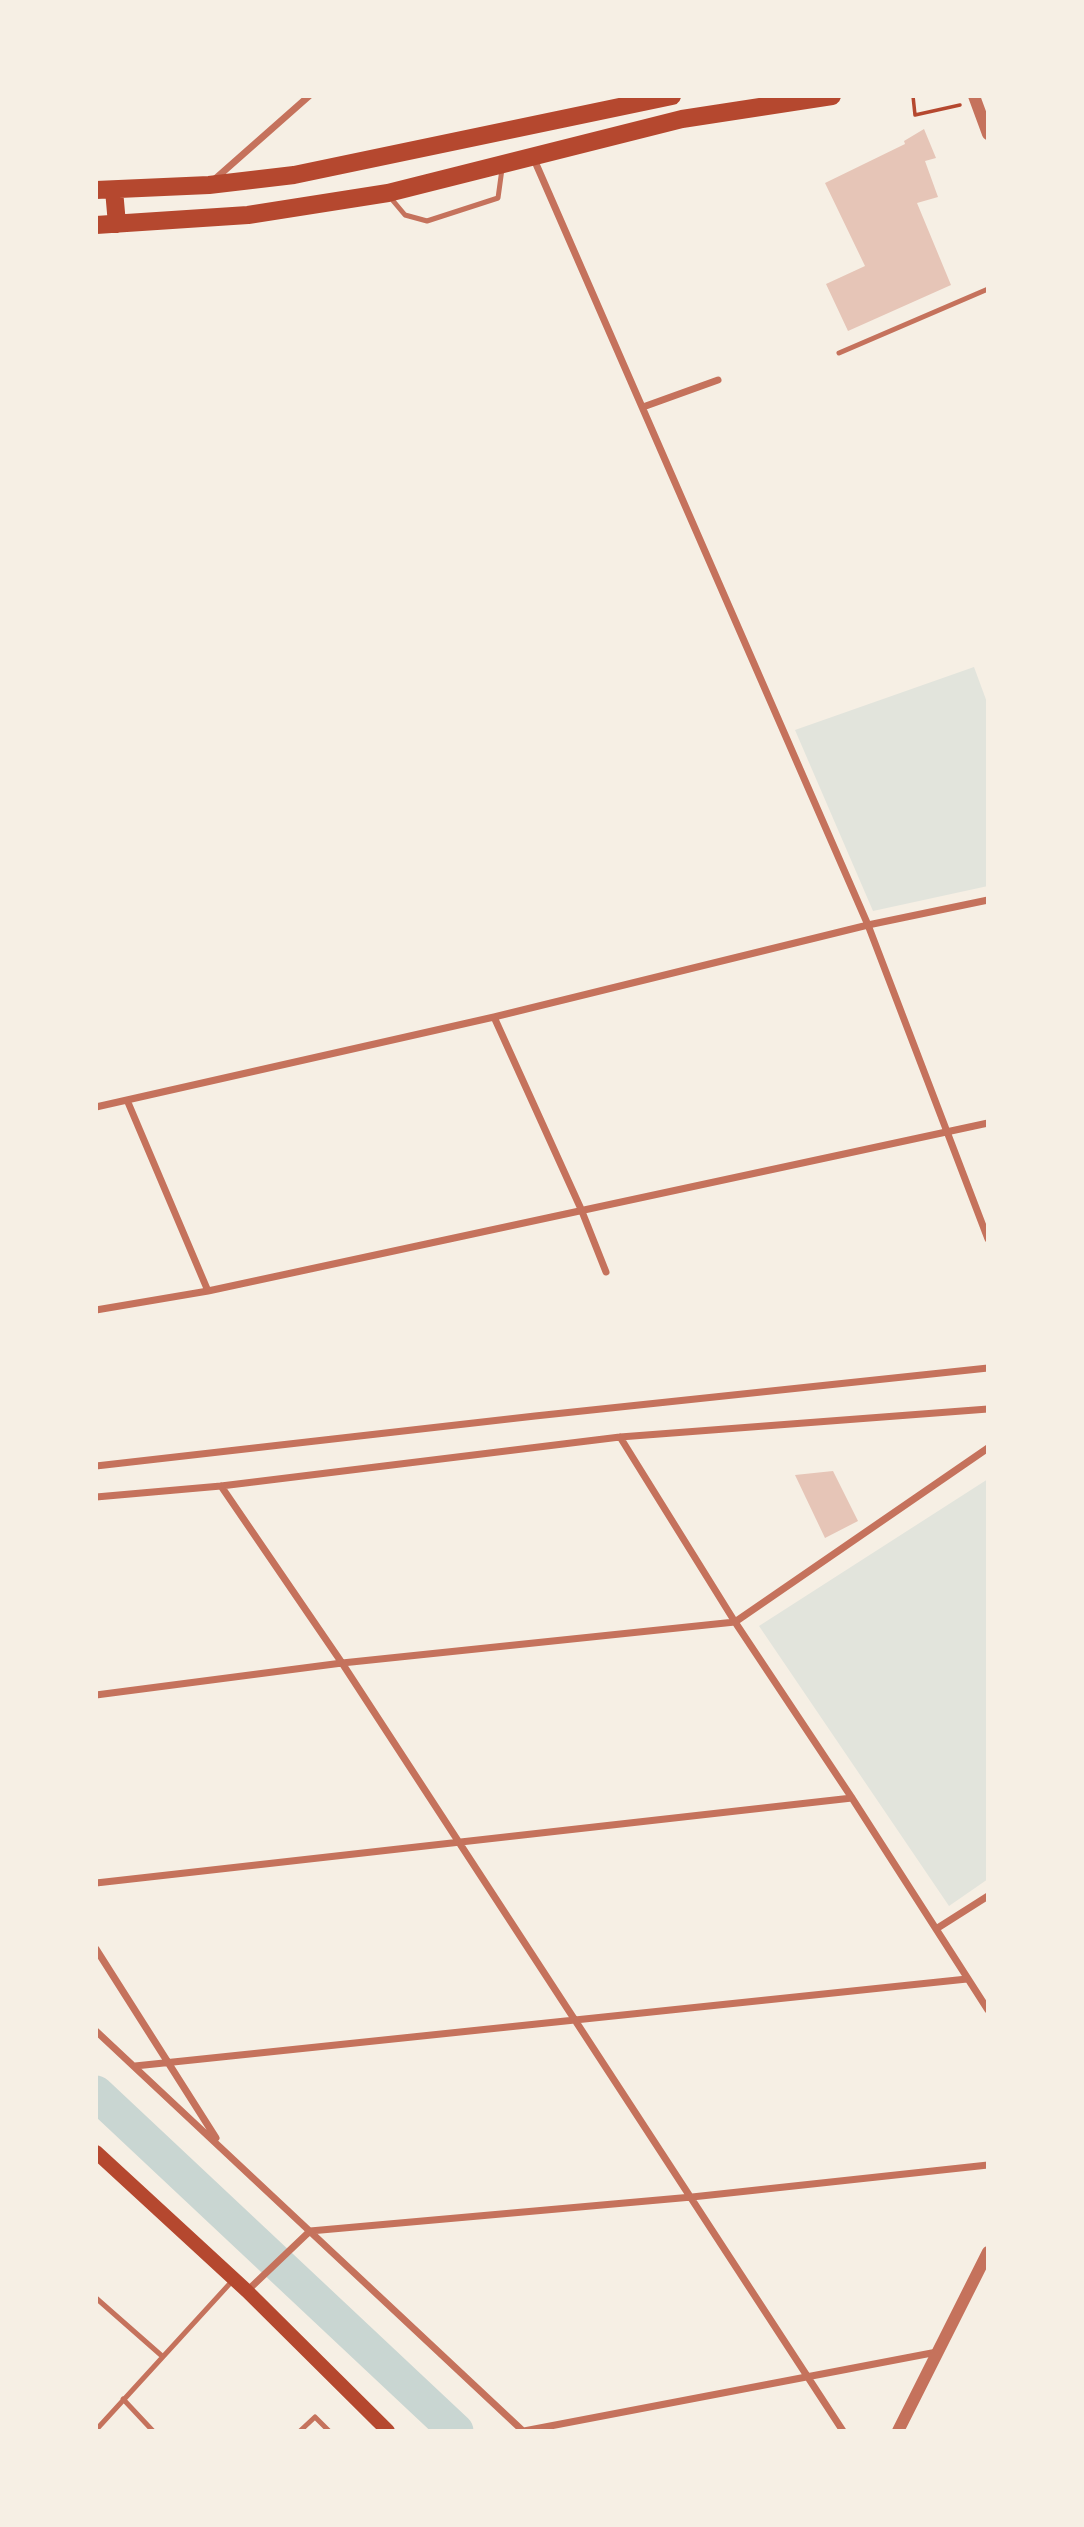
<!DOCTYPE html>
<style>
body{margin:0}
#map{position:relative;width:1084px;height:2527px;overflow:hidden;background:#f6efe4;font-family:Overpass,sans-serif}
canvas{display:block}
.frame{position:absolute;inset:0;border:98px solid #f6efe4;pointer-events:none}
</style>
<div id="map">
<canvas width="1084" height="2527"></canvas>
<div class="frame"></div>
</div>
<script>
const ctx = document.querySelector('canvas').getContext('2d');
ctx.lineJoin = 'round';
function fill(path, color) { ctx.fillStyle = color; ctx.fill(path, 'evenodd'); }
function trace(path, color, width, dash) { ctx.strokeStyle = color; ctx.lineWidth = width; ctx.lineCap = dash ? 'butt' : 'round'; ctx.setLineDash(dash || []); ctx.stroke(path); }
fill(new Path2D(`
 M974 667 988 705V886L873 911 795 730Z
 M988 1479V1879L949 1906 759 1626Z`), '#e2e4dc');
trace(new Path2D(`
 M96 2093 456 2431`), '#c9d6d2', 35);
fill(new Path2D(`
 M924 129 936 158 925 161 938 197 917 203 951 285 848 331 826 284 865 266 825 183 905 144 904 141Z
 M833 1471 858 1521 825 1538 795 1475Z`), '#e6c5b7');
trace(new Path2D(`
 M913 96 915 115 960 105`), '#b5482f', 3.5);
trace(new Path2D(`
 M389 196 405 215 427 221 498 198 502 169
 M839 353 988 289
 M96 2298 162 2356
 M123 2399 153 2431
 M96 2430 234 2279
 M300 2431 315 2417 329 2431`), '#c5725c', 5);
trace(new Path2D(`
 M533 157 868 925 988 1239
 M215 179 309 96
 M643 407 718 380
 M494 1017 581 1209 606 1272
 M127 1100 208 1291
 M96 1107 494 1017 868 925 988 900
 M96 1310 208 1291 988 1123
 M620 1437 735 1622 852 1798 988 2010
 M96 1466 535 1416 988 1368
 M221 1486 342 1663 843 2431
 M96 1497 221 1486 620 1437 988 1409
 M96 1695 342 1663 735 1622 988 1448
 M96 1883 852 1798
 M936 1929 988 1896
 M96 1949 216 2138
 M96 2031 523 2431
 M135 2066 967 1979
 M247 2291 310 2231 692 2197 988 2165
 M524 2431 937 2352`), '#c5725c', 7);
trace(new Path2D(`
 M974 96 988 134
 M898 2431 988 2252`), '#c5725c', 12);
trace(new Path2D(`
 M96 2152 247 2291 388 2431`), '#b5482f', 14);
trace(new Path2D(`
 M96 190 209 185 294 175 672 96
 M114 190 117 224
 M96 225 248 215 388 193 682 119 832 96`), '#b5482f', 18);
</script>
